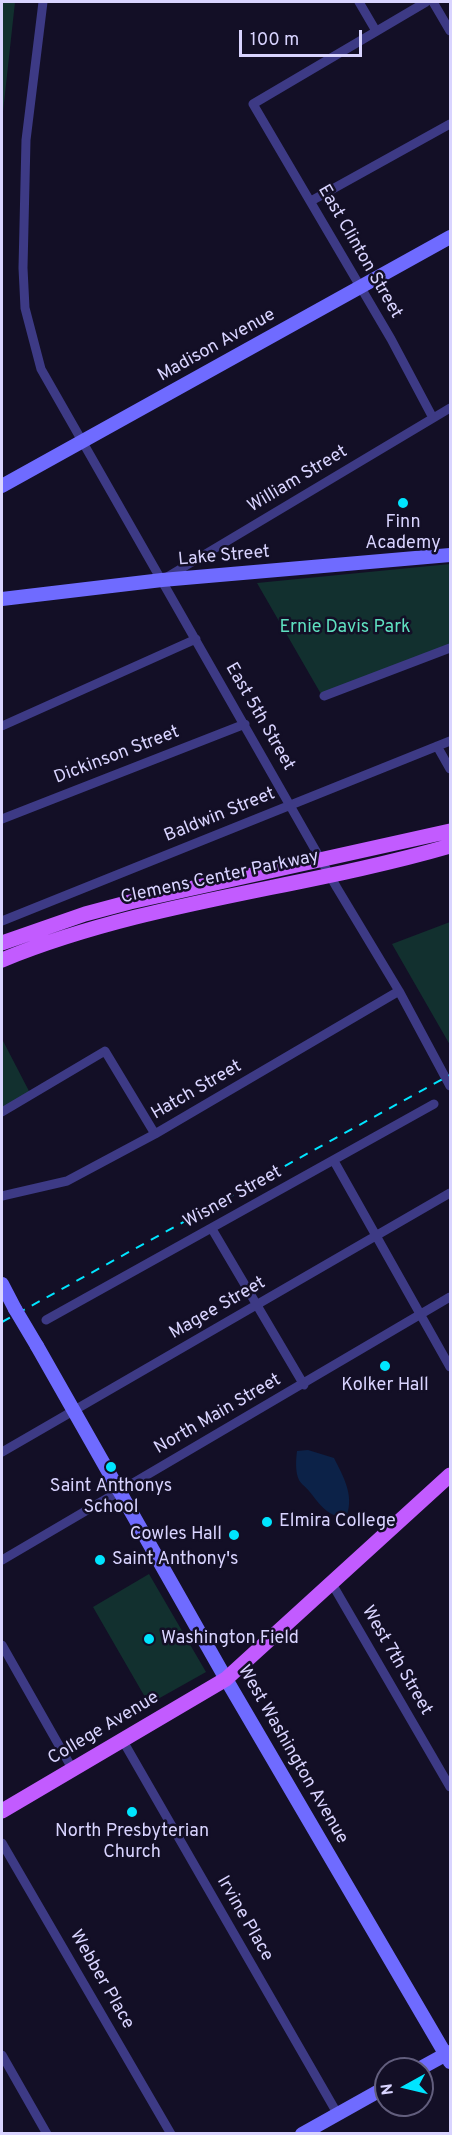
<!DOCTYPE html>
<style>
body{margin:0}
#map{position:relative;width:452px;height:2135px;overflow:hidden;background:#130f26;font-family:Overpass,sans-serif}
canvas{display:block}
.frame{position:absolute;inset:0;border:3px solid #d9d4ff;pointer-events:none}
.north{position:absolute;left:374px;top:2057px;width:60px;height:60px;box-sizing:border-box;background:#130f26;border:2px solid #625e7d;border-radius:50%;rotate:262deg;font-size:16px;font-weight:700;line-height:24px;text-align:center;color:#d9d4ff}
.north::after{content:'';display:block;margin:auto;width:21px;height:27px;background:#00e5ff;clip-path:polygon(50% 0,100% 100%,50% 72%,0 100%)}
.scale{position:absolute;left:239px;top:30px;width:123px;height:27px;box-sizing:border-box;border:3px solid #d9d4ff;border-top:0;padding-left:8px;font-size:18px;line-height:21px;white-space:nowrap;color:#d9d4ff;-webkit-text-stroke:4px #130f26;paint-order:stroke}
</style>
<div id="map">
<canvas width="452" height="2135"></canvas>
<div class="frame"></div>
<div class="north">N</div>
<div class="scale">100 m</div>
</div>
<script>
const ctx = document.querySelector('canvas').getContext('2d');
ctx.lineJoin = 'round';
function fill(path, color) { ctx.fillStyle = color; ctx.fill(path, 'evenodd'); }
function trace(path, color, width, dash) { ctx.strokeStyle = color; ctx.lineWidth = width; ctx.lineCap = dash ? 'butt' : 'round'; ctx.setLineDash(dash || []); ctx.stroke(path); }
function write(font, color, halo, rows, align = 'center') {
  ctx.font = font + ' Overpass,sans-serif'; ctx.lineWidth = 5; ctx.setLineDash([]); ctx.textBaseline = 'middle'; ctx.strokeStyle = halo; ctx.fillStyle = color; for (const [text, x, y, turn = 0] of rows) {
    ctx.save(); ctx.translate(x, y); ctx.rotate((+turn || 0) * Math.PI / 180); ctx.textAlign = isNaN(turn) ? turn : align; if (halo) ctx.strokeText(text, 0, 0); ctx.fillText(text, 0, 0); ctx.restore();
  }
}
fill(new Path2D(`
 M2 2H15L2 121Z
 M450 564V647L321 694 257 583Z
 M450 922V1045L392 944Z
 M2 1039 30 1093 2 1108Z
 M149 1574 206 1672 149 1704 93 1607Z`), '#12302f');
fill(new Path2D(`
 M308 1450 334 1458C343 1476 354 1494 347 1515 330 1521 318 1502 309 1491 306 1487 301 1484 299 1480 295 1472 296 1459 297 1451Z`), '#0c2248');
trace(new Path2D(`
 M43 2 26 140 23 268 25 308 41 369 337 888 399 991 450 1086
 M359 2 376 31
 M426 2 253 104 391 339 433 418
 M433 2 450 31
 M311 201 450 124
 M167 577 450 408
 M324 696 450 648
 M2 726 196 639
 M437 746 450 769
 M2 819 245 724
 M2 921 450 741
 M2 1112 105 1051 155 1134
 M334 1161 450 1367
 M2 1196 67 1181 155 1134 399 991
 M212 1229 304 1385
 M46 1320 434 1104
 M2 1452 450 1193
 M2 1560 450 1297
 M331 1582 450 1787
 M2 1645 73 1770
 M123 1741 337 2113
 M2 1843 171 2134
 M2 2055 47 2134`), '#3d3a85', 9);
trace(new Path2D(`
 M2 486 450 237
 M2 599 162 580 450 555
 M2 1284 15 1309
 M37 1346 226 1679 450 2062
 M419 2069 450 2052
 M302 2134 386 2087`), '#6f6bff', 14);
trace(new Path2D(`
 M2 943 85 914 130 902 450 831
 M2 960C146 901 302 889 450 846
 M2 1811 226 1679 450 1475`), '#c25bff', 15);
trace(new Path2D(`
 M2 1322 450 1075`), '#00e5ff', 2, [9, 8]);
trace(new Path2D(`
 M15 1309 37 1346`), '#6f6bff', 14);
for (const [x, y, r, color] of [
 [403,503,6,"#00e5ff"],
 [385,1366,6,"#00e5ff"],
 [111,1467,6,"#00e5ff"],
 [267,1522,6,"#00e5ff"],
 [234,1535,6,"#00e5ff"],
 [100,1560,6,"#00e5ff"],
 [149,1639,6,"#00e5ff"],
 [132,1812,6,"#00e5ff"]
]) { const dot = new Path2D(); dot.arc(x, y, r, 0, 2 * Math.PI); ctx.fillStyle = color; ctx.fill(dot); trace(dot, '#130f26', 2); }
write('18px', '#d9d4ff', '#130f26', [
 ["East Clinton Street",359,252,60],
 ["Madison Avenue",217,346,-29],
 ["William Street",298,480,-31],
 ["Lake Street",224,557,-5],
 ["East 5th Street",259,717,60],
 ["Dickinson Street",117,756,-21],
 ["Baldwin Street",220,816,-22],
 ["Clemens Center Parkway",220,878,-12],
 ["Hatch Street",197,1091,-30],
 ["Wisner Street",233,1198,-29],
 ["Magee Street",218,1309,-30],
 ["North Main Street",218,1415,-30],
 ["West 7th Street",396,1661,60],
 ["College Avenue",104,1729,-31],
 ["West Washington Avenue",292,1755,60],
 ["Irvine Place",244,1919,60],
 ["Webber Place",101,1980,60]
]);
write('18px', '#d9d4ff', '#130f26', [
 ["Finn",403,523],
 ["Academy",403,544],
 ["Kolker Hall",385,1386],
 ["Saint Anthonys",111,1487],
 ["School",111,1508],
 ["Elmira College",279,1522,"left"],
 ["Cowles Hall",222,1535,"right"],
 ["Saint Anthony's",112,1560,"left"],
 ["Washington Field",161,1639,"left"],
 ["North Presbyterian",132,1832],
 ["Church",132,1853]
]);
write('18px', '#5fe0c0', '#130f26', [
 ["Ernie Davis Park",345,628]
]);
</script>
